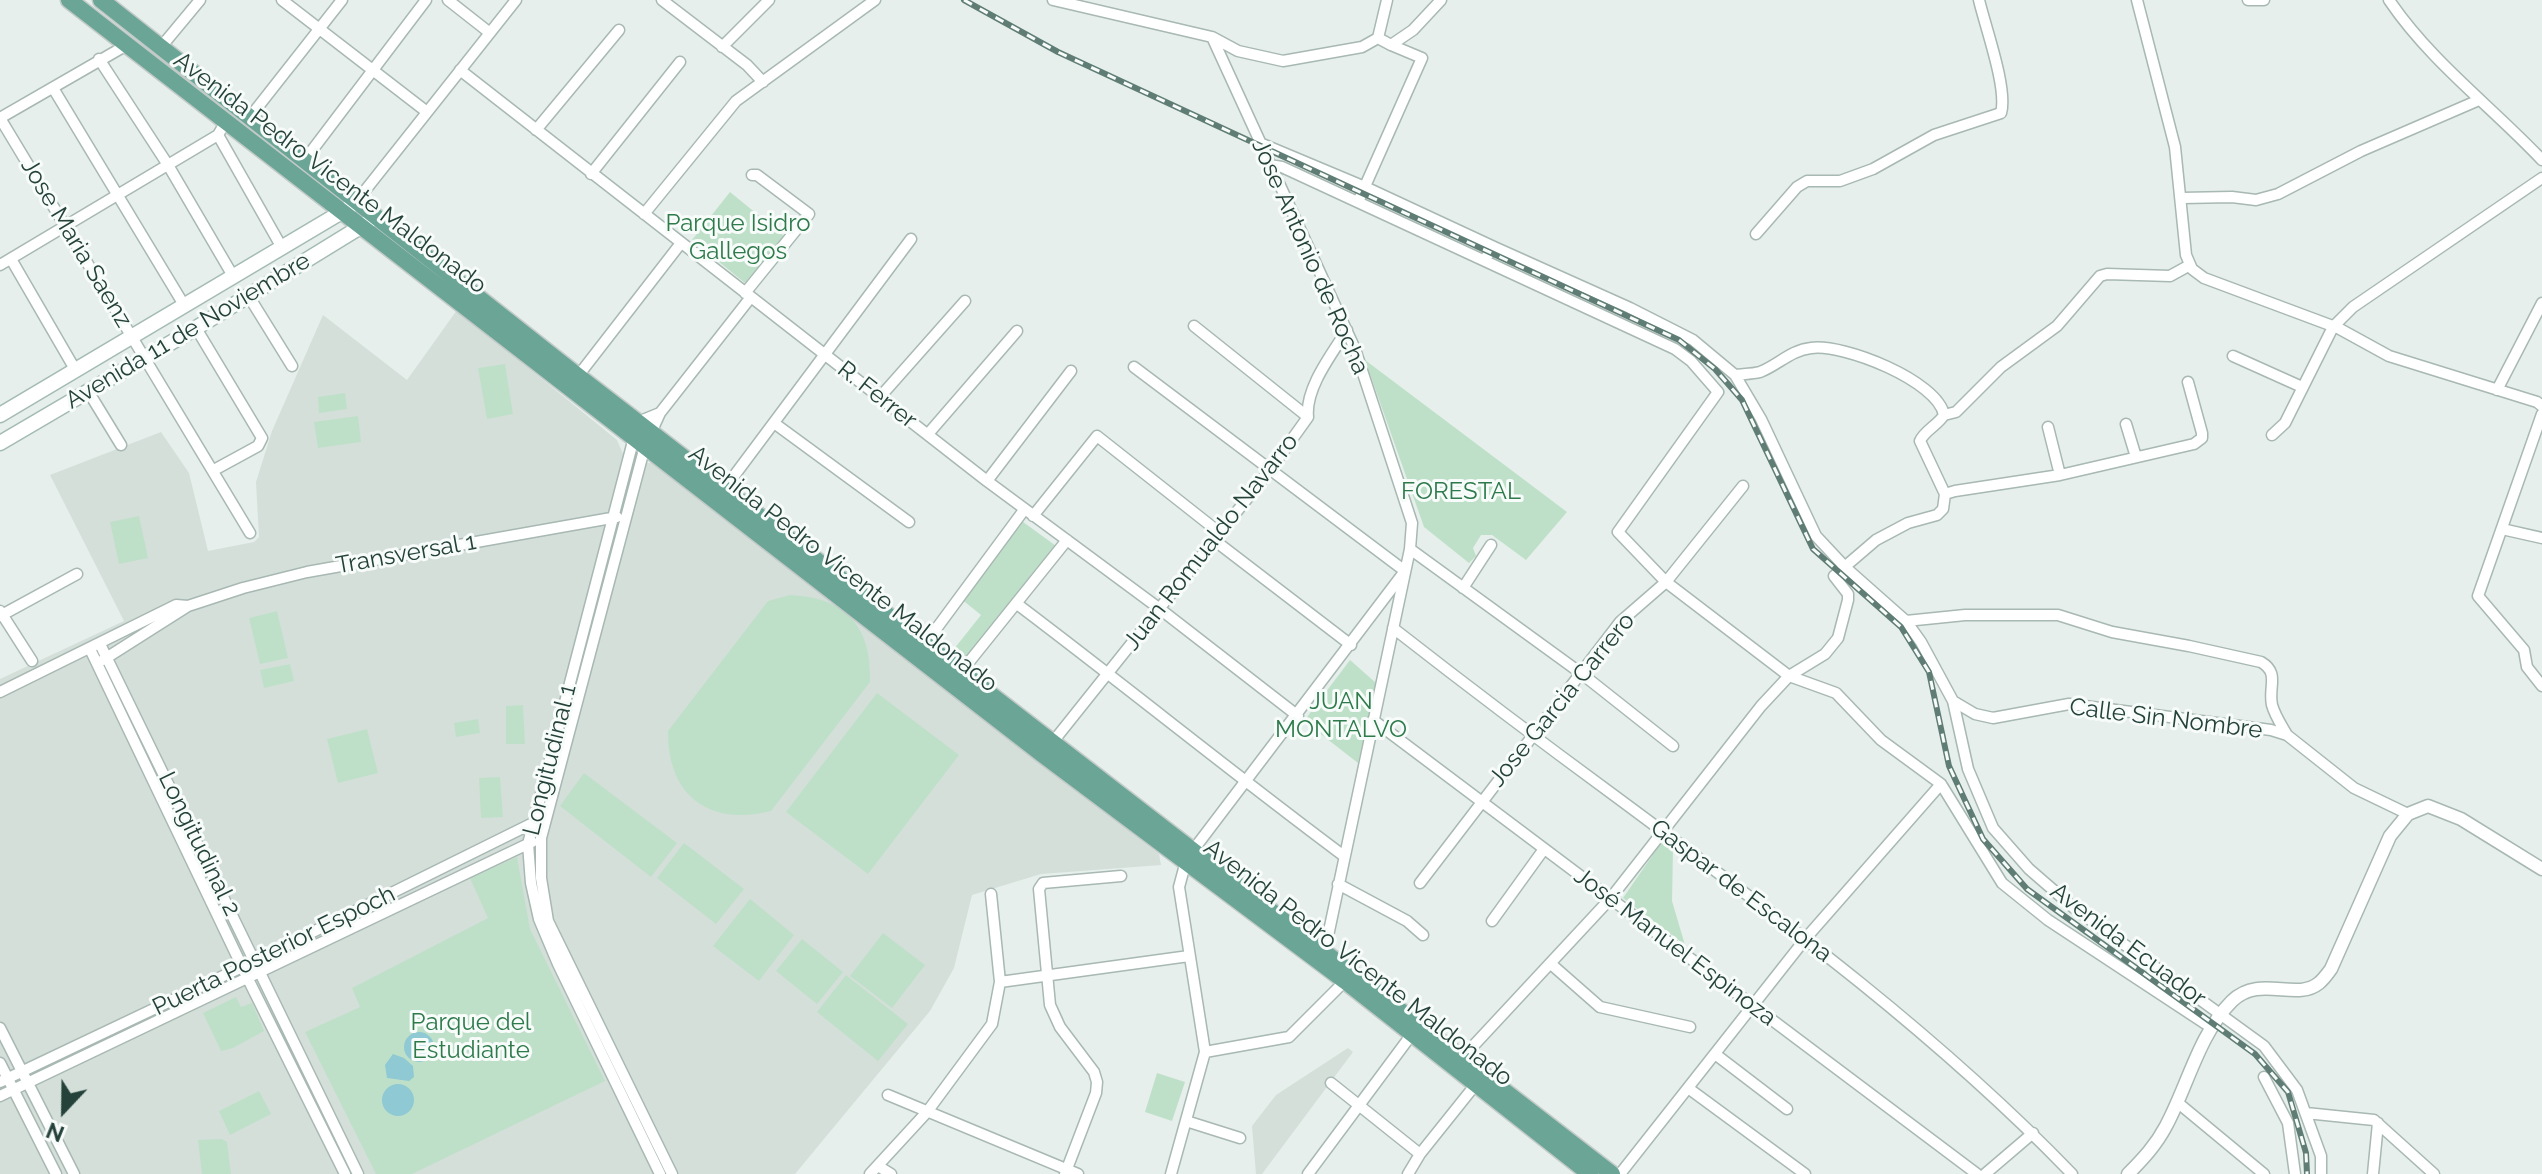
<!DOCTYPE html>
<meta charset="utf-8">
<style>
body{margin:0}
#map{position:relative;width:2542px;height:1174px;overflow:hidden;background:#e6efeb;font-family:Raleway,sans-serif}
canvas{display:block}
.north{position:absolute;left:24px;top:1070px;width:80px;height:80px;-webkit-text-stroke:6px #f7fbf9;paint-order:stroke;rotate:202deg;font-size:22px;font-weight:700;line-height:32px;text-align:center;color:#24423a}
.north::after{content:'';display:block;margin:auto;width:28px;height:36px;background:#24423a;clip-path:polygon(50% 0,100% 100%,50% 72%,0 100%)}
</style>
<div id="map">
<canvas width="2542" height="1174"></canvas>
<div class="north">N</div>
</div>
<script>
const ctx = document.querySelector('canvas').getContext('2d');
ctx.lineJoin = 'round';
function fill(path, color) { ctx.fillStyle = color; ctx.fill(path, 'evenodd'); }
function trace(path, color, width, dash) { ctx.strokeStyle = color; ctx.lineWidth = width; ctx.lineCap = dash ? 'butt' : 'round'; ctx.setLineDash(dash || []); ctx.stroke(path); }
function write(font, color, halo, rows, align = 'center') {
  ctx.font = font + ' Raleway,sans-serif'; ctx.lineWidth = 6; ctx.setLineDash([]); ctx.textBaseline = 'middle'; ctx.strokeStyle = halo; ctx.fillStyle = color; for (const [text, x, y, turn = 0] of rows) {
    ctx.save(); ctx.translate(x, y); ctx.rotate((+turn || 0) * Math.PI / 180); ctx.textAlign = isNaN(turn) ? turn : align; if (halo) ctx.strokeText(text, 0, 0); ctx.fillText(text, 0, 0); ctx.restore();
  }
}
fill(new Path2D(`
 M457 310 617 440 624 456 622 462 643 470 646 463H655L1159 854 1161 865 1041 874 972 895 954 968 930 1011 795 1174H0V679L124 621 50 475 161 432 189 473 208 551 254 542 259 537 256 482 272 431 323 315 407 380Z
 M1348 1048 1353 1052 1262 1174H1256L1252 1126 1276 1095Z`), '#d4dfda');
fill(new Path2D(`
 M730 192 784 236 745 283 692 240Z
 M1365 360 1567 512 1526 560 1492 535H1481L1473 548 1476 556 1469 563 1424 527Z
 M505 364 513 414 487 419 478 368Z
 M345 393 347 409 319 413 318 397Z
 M358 416 361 442 318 448 314 422Z
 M139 516 148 558 119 564 110 522Z
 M1019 519 1063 551 974 665 954 649 981 615 960 598Z
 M790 595C845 597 872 626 870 682L771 811C709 827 667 795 668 731L768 601Z
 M277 611 288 658 260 664 249 618Z
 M1350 660 1376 683 1358 763 1304 721Z
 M290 664 294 681 264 688 260 670Z
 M877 693 959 755 868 874 786 812Z
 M523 705 525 744H506V706Z
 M478 719 480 733 456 737 454 723Z
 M367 729 378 773 338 783 327 739Z
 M584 773 677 843 651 877 560 806Z
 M500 777 503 817 481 818 479 778Z
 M1663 840 1673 848 1672 901 1685 945 1623 898Z
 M684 843 744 889 716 924 657 878Z
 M517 857 530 929 605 1081 412 1174H376L305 1032 360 1007 352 988 488 918 470 878Z
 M750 899 794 935 759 981 713 946Z
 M883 933 925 965 892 1008 850 976Z
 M802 939 843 972 817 1004 776 971Z
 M846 975 908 1024 878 1061 817 1012Z
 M236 997 241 1007 252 1003 264 1031 233 1048 221 1051 203 1013Z
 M1157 1073 1185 1082 1172 1121 1145 1112Z
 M259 1091 271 1114 230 1135 219 1111Z
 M222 1139 227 1142 231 1174H202L198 1140Z`), '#bfe0c8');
fill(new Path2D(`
 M404 1047a15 15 0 1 1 30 0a15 15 0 1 1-30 0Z
 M393 1054 404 1058 413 1066 414 1077 409 1081 387 1078 385 1065Z
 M382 1100a16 16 0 1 1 32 0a16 16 0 1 1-32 0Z`), '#8ec9d4');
const minor = new Path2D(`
 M282 0 427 112
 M448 0 490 33
 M662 0 747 65 763 82
 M1053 0 1212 37 1238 51 1283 61 1362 47 1378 38 1387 0
 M2137 0 2175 147 2186 255 2192 269 2204 278 2338 328 2389 356 2537 402 2542 406
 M2248 0H2264
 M2389 0C2431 62 2491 106 2542 160
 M1212 37 1355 349 1412 523 1410 549 1325 950
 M1378 38 1391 45 1413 30 1441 0
 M161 47 200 0
 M722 47 769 0
 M99 59 168 165 233 276
 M460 70 987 481 1160 609 1298 716
 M53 88 184 305
 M250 117 342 0
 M0 118 250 533
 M0 118 125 46
 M536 130 619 30
 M218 135 281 246
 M1260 143 1365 187 1494 247
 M304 161 426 0
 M1269 165 1282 167 1675 349 1691 361 1718 392 1618 532 1666 582 1789 676 1836 693 1881 740 1941 784 2002 883 2048 920 2212 1028
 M591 174 680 62
 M2182 198 2232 197 2256 200 2278 194 2361 151 2479 100
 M356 202 516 0
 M1358 202 1422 58 1391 45
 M644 214 736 101 875 0
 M1756 234 1797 187 1807 181H1840L1873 169 1934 135 2001 113C2008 89 1985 26 1979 0
 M11 259 76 371
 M1484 260 1494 247 1630 308 1693 340 1735 375 1761 419 1816 536 1845 567 1906 621 1921 642 1953 701 1968 769 1993 828 2029 869 2074 908 2264 1046 2297 1090 2321 1156V1174
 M0 265 218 135 225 123
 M745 293 809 214 757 175H752
 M248 295 292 366
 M1194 326 1308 417
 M196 328 262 438 258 446 214 470
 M2233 356 2302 387
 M1134 367 1405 571 1194 849 1186 861 1179 887 1205 1052 1171 1174
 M578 376 681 243
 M2497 390 2542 303
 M88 391 121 445
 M880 397 965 301
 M660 413 638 422 528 844 531 883 539 919 558 964 660 1174
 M2542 414 2478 596 2524 650 2527 667 2542 686
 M1944 415 1956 412 2001 367 2057 326 2100 276 2107 274 2170 276 2190 265
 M774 423 909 522
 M2126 424 2136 457
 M2048 427 2060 475
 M928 434 1017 331
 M2272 435 2285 423 2333 327 2353 307 2542 178
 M987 481 1071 371
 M725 488 911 239
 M1945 494 1955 491 2060 475 2194 444 2202 438V433L2188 382
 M1033 516 1097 436 1220 533
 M2502 529 2542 538
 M1214 540 1351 645
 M1410 549 1582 674 1673 746
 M1463 588 1491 545
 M1017 604C1127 687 1234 774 1344 856
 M0 611 32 661
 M0 616 77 574
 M1906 621 1965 615H2058L2112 632 2189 646 2261 662C2280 673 2268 687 2272 705 2275 716 2282 726 2287 735
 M1393 628C1466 685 1540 741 1615 796 1774 914 1934 1031 2072 1174
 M100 644 358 1174
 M925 644 1024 510
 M90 649 247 977 345 1174
 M103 660 188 606 243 588 307 572 617 517
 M961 672 1067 540
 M0 692 176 605 188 606
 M1953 701 1975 714 1993 718 2069 704 2271 730 2287 735 2354 788 2408 814
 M1373 720 1977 1174
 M1052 743 1270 470 1308 417C1305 388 1332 354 1347 330
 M1420 883 1620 622 1666 582 1743 486
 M1338 884 1407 921 1423 935
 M1492 921 1544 849
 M1551 964 1600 1007 1690 1027
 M1000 982 1189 956
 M0 1028 74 1174
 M1205 1052 1289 1037 1345 981
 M1715 1054 1787 1109
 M1462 1058 1610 899 1761 706 1789 676 1825 654 1838 638 1848 600V594L1834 576 1876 540 1908 523 1937 515 1943 509 1945 494 1920 441C1924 431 1938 425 1944 415 1938 381 1843 343 1811 348 1791 350 1778 365 1760 372 1752 374 1743 374 1735 375
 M0 1063 56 1174
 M2264 1077 2288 1123 2295 1174
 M0 1082 242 967 537 821
 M1331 1083 1420 1154
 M1688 1088 1805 1174
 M888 1095 1078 1174
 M0 1096 532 842
 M2177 1102 2264 1174
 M2306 1113 2374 1120 2434 1174
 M1186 1121 1240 1138
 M878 1166 891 1174
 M672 1174 548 921 541 878V838L645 446 660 413 751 297
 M870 1174 927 1112 992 1024 1000 982 991 894
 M1065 1174 1096 1093 1097 1082 1094 1072 1060 1027 1050 1005 1039 889 1043 883 1121 876
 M1308 1174 1412 1034
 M1408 1174 1420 1154 1476 1084
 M1620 1174 1806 938 1941 784
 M1985 1174 2033 1133
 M2373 1174 2378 1123`);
const tertiary = new Path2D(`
 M2128 1174C2143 1159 2156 1145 2166 1126 2188 1085 2199 1034 2232 1001 2260 974 2296 1002 2319 983 2324 979 2328 973 2331 969L2390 836 2408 814 2428 806 2461 819 2542 869`);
const secondary = new Path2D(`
 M0 415 350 207
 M0 443 196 328 370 221`);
const primary = new Path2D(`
 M69 0 1043 755 1345 981 1590 1174
 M101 0 578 376 1612 1174`);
trace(minor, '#a8b8b2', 13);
trace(tertiary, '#a8b8b2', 15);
trace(secondary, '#a4bbb3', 17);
trace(primary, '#c2cac8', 19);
trace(minor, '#fff', 10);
trace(tertiary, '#fff', 12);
trace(secondary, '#fff', 14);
trace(primary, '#6aa596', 16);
const rail = new Path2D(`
 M964 0 1058 52 1679 340 1715 369 1742 400 1813 549 1901 627 1929 672 1949 766 1983 839 2027 889 2255 1054 2288 1092 2306 1153 2307 1174`);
trace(rail, '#5f7d75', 6);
trace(rail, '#f7fbf9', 3, [9]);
write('24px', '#24423a', '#f7fbf9', [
 ["Avenida Pedro Vicente Maldonado",330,173,37],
 ["Jose Maria Saenz",76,243,59],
 ["Jose Antonio de Rocha",1310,257,66],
 ["Avenida 11 de Noviembre",188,331,-31],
 ["R. Ferrer",877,395,38],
 ["Juan Romualdo Navarro",1211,542,-52],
 ["Transversal 1",406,554,-10],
 ["Avenida Pedro Vicente Maldonado",843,569,38],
 ["Jose Garcia Carrero",1562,700,-51],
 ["Calle Sin Nombre",2166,719,7],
 ["Longitudinal 1",550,760,-76],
 ["Longitudinal 2",199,844,64],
 ["Gaspar de Escalona",1741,891,37],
 ["Avenida Ecuador",2128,945,37],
 ["José Manuel Espinoza",1675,947,37],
 ["Puerta Posterior Espoch",274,951,-26],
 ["Avenida Pedro Vicente Maldonado",1358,963,38]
]);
write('24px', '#2d7a4b', '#f7fbf9', [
 ["Parque Isidro",738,224],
 ["Gallegos",738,252],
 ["FORESTAL",1461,492],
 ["JUAN",1341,702],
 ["MONTALVO",1341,730],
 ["Parque del",471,1023],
 ["Estudiante",471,1051]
]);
</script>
